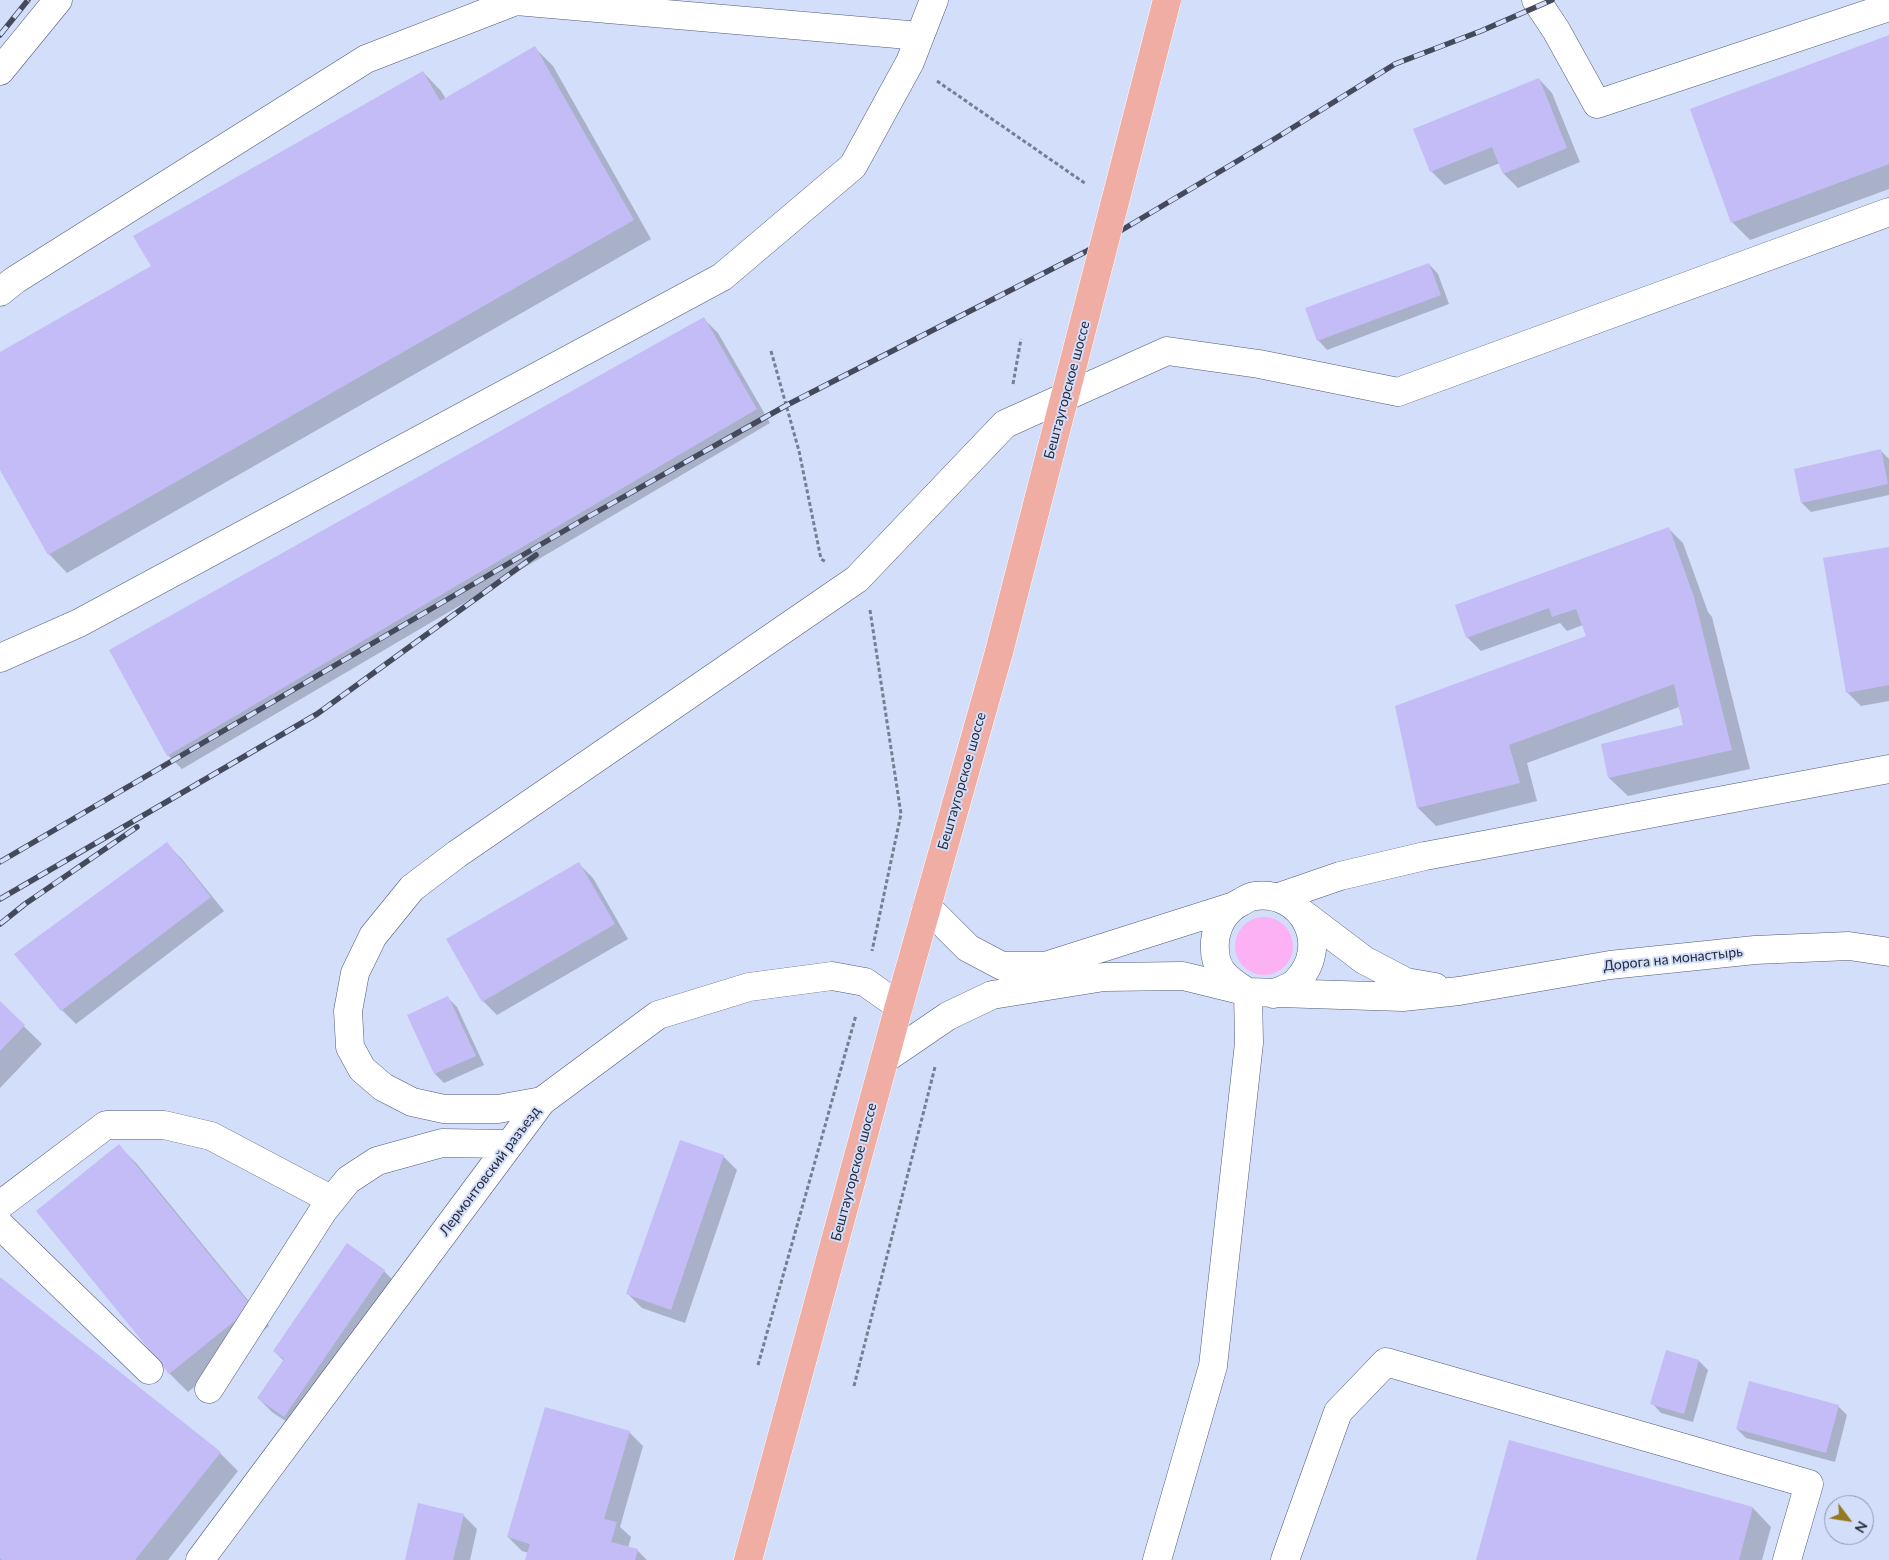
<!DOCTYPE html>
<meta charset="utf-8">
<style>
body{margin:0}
#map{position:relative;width:1889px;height:1560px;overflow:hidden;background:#d3defb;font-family:Lato,sans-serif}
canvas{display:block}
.north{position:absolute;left:1824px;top:1495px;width:50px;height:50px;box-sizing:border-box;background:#d3defb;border:1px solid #8e97ae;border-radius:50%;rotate:121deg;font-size:14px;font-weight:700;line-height:20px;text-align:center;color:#272c3a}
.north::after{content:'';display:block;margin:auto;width:18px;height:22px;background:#957920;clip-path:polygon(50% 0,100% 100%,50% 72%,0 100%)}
</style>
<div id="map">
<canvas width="1889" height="1560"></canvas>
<div class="north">N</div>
</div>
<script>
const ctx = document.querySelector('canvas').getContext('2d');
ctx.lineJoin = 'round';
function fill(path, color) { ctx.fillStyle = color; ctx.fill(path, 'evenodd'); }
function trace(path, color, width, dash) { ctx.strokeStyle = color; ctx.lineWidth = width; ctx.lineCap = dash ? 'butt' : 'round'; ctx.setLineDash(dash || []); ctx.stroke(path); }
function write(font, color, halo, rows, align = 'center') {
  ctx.font = font + ' Lato,sans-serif'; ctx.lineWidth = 4; ctx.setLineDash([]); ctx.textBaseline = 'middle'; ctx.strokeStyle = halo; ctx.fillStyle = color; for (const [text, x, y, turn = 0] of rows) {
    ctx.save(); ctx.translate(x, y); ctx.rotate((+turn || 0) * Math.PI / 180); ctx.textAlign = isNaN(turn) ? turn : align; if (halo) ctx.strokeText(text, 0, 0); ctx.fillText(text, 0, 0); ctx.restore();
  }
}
fill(new Path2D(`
 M1235 946a29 29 0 1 1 58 0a29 29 0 1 1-58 0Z`), '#fcb1f4');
fill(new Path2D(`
 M1889 36V189L1750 240 1732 222Z
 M535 48 553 66 651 239 67 573 49 554 0 468V354L152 267 423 72 441 91 446 99Z
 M1539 79 1552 93 1580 162 1518 188 1504 174 1500 163 1445 185 1431 171Z
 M1429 264 1438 274 1449 304 1327 350 1318 340Z
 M704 319 718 333 770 423 182 769 168 755Z
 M1881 451 1889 459V495L1811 512 1802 503 1795 470Z
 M1669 529 1683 543 1708 612 1712 617 1750 769 1628 796 1609 778 1684 726 1679 707 1527 763 1537 801 1436 826 1418 808 1588 637 1583 625 1567 631 1560 623 1481 651 1467 637Z
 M1889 548V701L1861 706 1847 692Z
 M167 844 181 858 224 911 76 1024 62 1010 16 954Z
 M579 864 593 878 628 939 497 1015 483 1001Z
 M448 998 457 1007 484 1065 444 1083 435 1074Z
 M0 1003 42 1044 0 1088Z
 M119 1146 137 1164 269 1326 188 1392 170 1374 38 1211Z
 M723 1156 737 1170 685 1323 642 1308 628 1294Z
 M384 1271 398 1285 299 1430 272 1412 258 1398 284 1361 274 1351Z
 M0 1278 220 1453 238 1471 168 1560H0Z
 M1699 1361 1708 1370 1693 1422 1661 1413 1652 1403Z
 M1838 1406 1847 1415 1835 1462 1746 1438 1737 1429Z
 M629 1432 643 1446 620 1527 631 1537 628 1548 637 1550 647 1560H527L529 1553 522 1551 508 1537Z
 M1753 1508 1771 1527 1762 1560H1477Z
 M463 1515 477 1529 470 1560H406Z`), '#0003');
fill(new Path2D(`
 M1889 35V164L1731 223 1690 109Z
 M535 46 634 220 48 555 0 470V352L151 266 133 236 423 71 440 101Z
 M1539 78 1567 148 1503 174 1492 147 1430 172 1413 129Z
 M1429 263 1441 295 1317 341 1305 308Z
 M704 317 757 409 167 756 109 650Z
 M1881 449 1888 484 1801 503 1794 469Z
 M1669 527 1694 597 1732 750 1608 778 1601 744 1683 725 1674 684 1509 745 1520 783 1417 808 1395 706 1586 636 1576 609 1552 617 1549 608 1466 638 1455 605Z
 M1889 547V685L1846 693 1823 558Z
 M167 842 211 897 61 1011 14 954Z
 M579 862 615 924 482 1002 446 939Z
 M448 996 476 1056 434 1074 407 1015Z
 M0 1001 25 1025 0 1051Z
 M680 1140 724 1155 671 1310 626 1294Z
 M119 1144 252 1307 169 1374 36 1211Z
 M347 1243 385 1270 284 1417 257 1398 284 1359 273 1351Z
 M0 1277 221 1452 135 1560H2L0 1558Z
 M1666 1350 1699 1360 1684 1414 1650 1404Z
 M1749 1381 1839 1405 1826 1453 1736 1429Z
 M545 1407 630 1431 604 1519 617 1522 611 1542 638 1549 635 1560H525L530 1544 507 1537Z
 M1509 1440 1753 1507 1739 1560H1476Z
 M418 1503 464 1514 453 1560H405Z`), '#c3bcf6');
const minor = new Path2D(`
 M1536 0 1556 30 1597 104 1889 7
 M0 71 58 0
 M0 292 15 280 366 59 516 1 920 36
 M0 658 79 623 722 277 853 166 910 62 934 0
 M1279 897 1340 876 1425 856 1889 769
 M927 907 968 948 1002 966H1045L1231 907
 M1302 913 1364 960 1406 982 1435 987
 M1244 990C1224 977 1213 968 1215 941 1217 924 1225 910 1241 902 1245 900 1250 896 1255 896 1304 890 1331 946 1297 981 1292 987 1281 990 1273 994
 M885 1059 948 1016 992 995 1104 977 1183 976 1248 992 1403 997 1459 991 1610 965 1755 950 1849 946 1889 952
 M542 1101 498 1109H444L412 1102 383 1087 362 1069 350 1047 348 1011 355 973 373 936 412 888 457 854 857 579 1005 424 1167 351 1259 364 1398 392 1889 212
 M0 1205 106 1125H164L211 1136 332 1200
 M0 1225 149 1370
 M209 1389 323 1211 348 1180 377 1161 442 1143 510 1144
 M200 1560 542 1101 658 1015 749 987 832 976 865 982 899 1006
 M1157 1560 1213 1366 1249 1043 1248 992
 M1285 1560 1338 1412 1386 1362 1809 1484 1787 1560`);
const major = new Path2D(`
 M748 1560 899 1006 999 652`);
trace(minor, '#505a79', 29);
trace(major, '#fff', 29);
trace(new Path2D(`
 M937 81 1086 184
 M771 351 799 451 821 559 826 562
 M1013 384 1021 339
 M870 610 901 814 872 951
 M758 1365 856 1015
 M854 1386 935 1067`), '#767e93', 3, [4, 2.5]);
trace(minor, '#fff', 28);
trace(major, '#efada3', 28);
const rail = new Path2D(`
 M0 35 28 0
 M0 862 586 518 787 405 1085 252 1276 138 1395 64 1481 31 1552 0
 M0 899 317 714 536 555
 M0 924 25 904 137 827`);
trace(rail, '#444a5b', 5.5);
trace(rail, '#d3defb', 4, [11]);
const majorBridge = new Path2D(`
 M999 652 1167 0`);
trace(majorBridge, '#fff', 29, []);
trace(majorBridge, '#efada3', 28);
write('14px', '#272c3a', '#d3defb', [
 ["Бештаугорское шоссе",1067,390,-75],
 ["Бештаугорское шоссе",962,781,-74],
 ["Дорога на монастырь",1673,959,-6],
 ["Лермонтовский разъезд",490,1171,-53],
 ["Бештаугорское шоссе",854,1172,-75]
]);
</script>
